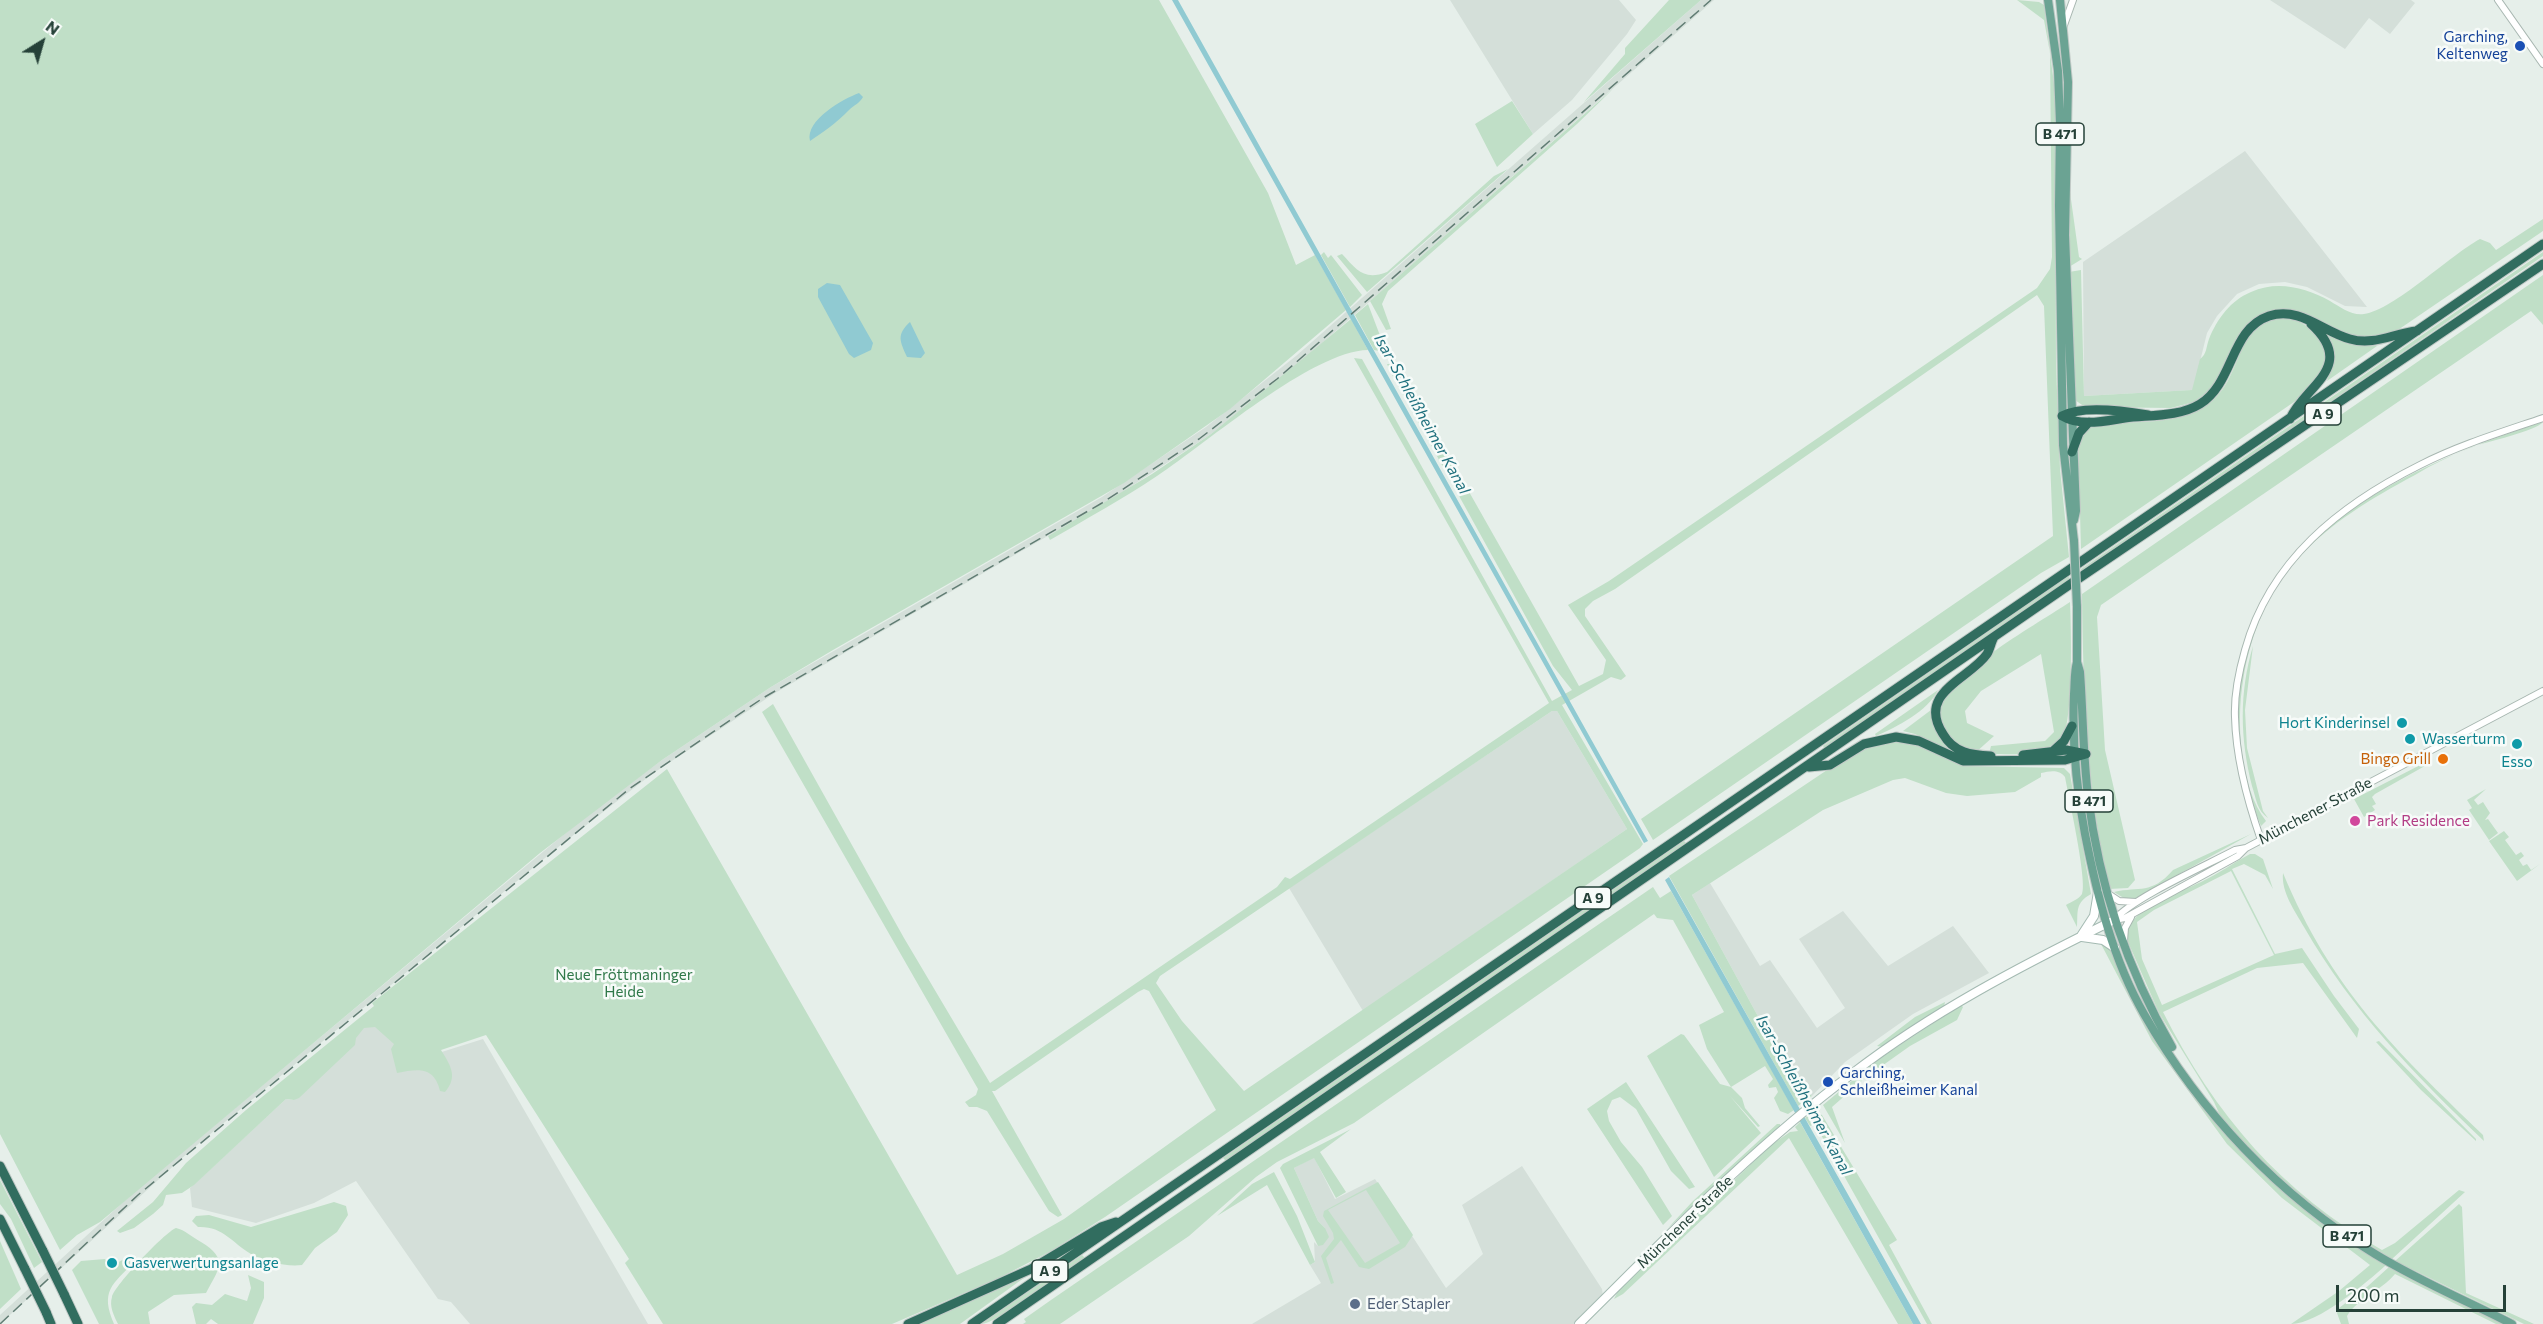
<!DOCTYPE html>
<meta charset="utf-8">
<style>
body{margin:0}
#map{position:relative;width:2543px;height:1324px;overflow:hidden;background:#e6efea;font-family:Commissioner,sans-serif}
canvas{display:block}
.north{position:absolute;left:12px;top:12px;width:60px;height:60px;-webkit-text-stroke:4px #f7fbf9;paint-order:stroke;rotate:37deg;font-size:16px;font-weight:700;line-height:24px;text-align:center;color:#254138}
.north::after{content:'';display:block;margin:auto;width:21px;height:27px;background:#254138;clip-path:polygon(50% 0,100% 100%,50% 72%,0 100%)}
.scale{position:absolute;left:2336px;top:1285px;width:170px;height:27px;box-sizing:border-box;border:3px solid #254138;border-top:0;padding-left:8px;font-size:18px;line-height:21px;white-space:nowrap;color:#254138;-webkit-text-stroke:4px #f7fbf9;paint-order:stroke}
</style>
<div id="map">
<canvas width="2543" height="1324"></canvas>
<div class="north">N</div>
<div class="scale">200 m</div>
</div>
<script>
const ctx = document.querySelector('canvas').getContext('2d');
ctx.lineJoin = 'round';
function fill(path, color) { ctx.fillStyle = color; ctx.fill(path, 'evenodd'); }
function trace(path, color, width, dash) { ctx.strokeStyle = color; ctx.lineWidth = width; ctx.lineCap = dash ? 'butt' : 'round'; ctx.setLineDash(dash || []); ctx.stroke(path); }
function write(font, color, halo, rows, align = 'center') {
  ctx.font = font + ' Commissioner,sans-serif'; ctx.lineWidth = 5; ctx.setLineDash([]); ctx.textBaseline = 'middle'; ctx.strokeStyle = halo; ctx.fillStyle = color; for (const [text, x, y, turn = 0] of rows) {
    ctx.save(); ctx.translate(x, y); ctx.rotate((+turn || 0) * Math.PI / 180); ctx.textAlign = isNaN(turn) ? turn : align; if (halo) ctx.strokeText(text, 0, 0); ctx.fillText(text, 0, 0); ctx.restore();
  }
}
fill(new Path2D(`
 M1450 0H1619L1636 20 1627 34 1572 100 1533 134Z
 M1701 0H1714L1288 373 1211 434 1112 499 775 693 652 774 562 844 191 1150 0 1324V1315L132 1194 592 811 662 760 771 687 1102 497 1206 427 1296 356Z
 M2270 0H2411L2415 3 2390 34 2369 18 2345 49Z
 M2245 151 2367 307 2345 306 2307 287 2285 282 2259 284 2237 294 2217 316 2207 333 2193 390 2084 396 2083 262Z
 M1552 711H1557L1627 829 1363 1011 1289 888Z
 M1710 883 1760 966 1770 960 1817 1028 1845 1008 1799 939 1843 911 1888 966 1953 926 1989 973 1913 1014 1845 1062 1812 1096 1791 1077 1692 895Z
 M379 1010 429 1056 483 1039 648 1324H470L451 1302 438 1299 356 1181 314 1203 256 1223 192 1207 190 1188 286 1099 294 1100Z
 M1314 1157 1335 1199 1375 1179 1446 1288 1483 1254 1462 1205 1522 1166 1602 1289 1604 1304 1584 1324H1252L1321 1283 1310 1265 1315 1262 1314 1242 1318 1246 1325 1228 1318 1221 1294 1168Z`), '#d4dfd9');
fill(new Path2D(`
 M0 0H1159L1268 193 1296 265 1315 255 1346 310 1230 409 1124 483 833 650 771 687 662 760 540 853 100 1222 77 1235 60 1250 0 1134Z
 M1669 0H1701L1584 102 1625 54V48Z
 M2017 0 2039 2 2044 5 2055 92 2056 365 2060 469 2069 557 2041 573 1653 840 1641 819 2053 536 2044 306 2037 295 1615 589 1593 601 1585 609V616L1626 676 1621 680 1611 677 1562 705 1643 844 1640 848 1105 1217 1051 1251 999 1278 892 1324H663L625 1263 629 1259 486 1035 441 1050C451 1066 458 1077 445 1092L440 1091C434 1066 418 1069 397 1073L391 1049 394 1044 375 1027 364 1028 356 1038 355 1045 299 1098 294 1100 286 1099 194 1185 182 1193 166 1195 163 1205 153 1214 134 1228 120 1233 117 1231 153 1202 186 1163 246 1110 374 1006 372 1003 667 769 957 1275 1003 1254 1064 1219 1216 1110 1149 991 1144 989 1138 992 995 1091H992L1062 1215 1058 1217 1049 1211 987 1111 977 1107H969L965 1102 976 1095 978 1089 762 712 773 704 904 938 990 1083 1277 887 1285 877 1290 879 1549 703 1354 358 1362 359 1552 701 1572 690 1553 666 1390 371 1387 364H1392L1391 354 1579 686 1603 674 1606 660 1568 605 1609 581 2037 288 2050 269 2052 257 2050 53 2044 20ZM1552 711H1557L1627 829 1244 1091 1182 1021 1156 983 1160 976Z
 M1613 89 1577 124 1388 291 1382 304 1391 329 1386 330 1370 301Z
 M1512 101 1533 134 1497 167 1475 124Z
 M1508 169 1367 292 1337 256 1342 254C1357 270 1364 281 1387 272L1494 176Z
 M2069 185 2079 257 2082 259 2069 267Z
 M2543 219V231L2392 334 2354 338 2326 326 2266 314 2231 355 2211 389 2194 402 2171 408 2085 407 2075 400 2069 272 2081 270 2084 396 2192 390 2200 359C2207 354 2206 347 2209 339 2217 319 2231 300 2251 292 2278 280 2306 288 2330 301 2340 307 2352 316 2364 314 2394 310 2450 255 2480 239L2490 243 2496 250Z
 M1324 252 1328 258 1331 255 1362 295 1350 307 1321 255Z
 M2543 252V256L2081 573V569Z
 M2543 275V325L2531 311 2101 605 2097 617 2105 750 2135 880 2128 888 2109 889C2087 793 2083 693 2082 594Z
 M1368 304 1384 346 1379 351 1374 350 1355 315Z
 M1351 319 1368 350C1312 351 1207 443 1157 476 1123 499 1086 519 1050 540L1048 536 1152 474 1211 434Z
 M2292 319C2310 325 2331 342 2325 365 2322 374 2312 384 2307 393L2081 549 2078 441 2087 427C2128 417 2182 431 2215 398 2245 370 2235 314 2292 319Z
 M2323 330 2356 344 2377 346 2327 381 2331 368Z
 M2543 422C2536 431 2486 442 2472 447 2452 455 2433 464 2415 475 2323 524 2261 571 2243 681 2236 723 2240 787 2266 821L2261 826C2176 588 2344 486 2543 422Z
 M2069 576 2070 581 1825 749 1823 746Z
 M2070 602C2071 624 2074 726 2061 741 2046 759 2010 753 1989 754L1991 746 2045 741 2054 732 2041 654 1981 691 1965 711 1967 723 1994 736 1975 753C1962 750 1949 741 1944 728 1941 720 1938 714 1941 706 1950 672 2039 623 2070 602Z
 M2253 646 2245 710 2247 748 2263 811 2268 818C2257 811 2256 798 2252 786 2240 738 2239 693 2253 646Z
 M1938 690C1928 711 1897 727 1876 736L1875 734Z
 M1931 710 1933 712 1960 757 1915 734 1903 731Z
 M1897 741 1914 744 1963 766 2064 768 2070 774 2091 894C2075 903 2078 911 2077 927L2066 905C2071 902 2079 899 2082 894 2088 883 2068 794 2065 777 2059 769 2050 771 2041 773V777L2015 792 1967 796 1946 793 1905 778 1893 780 1823 810 1692 895 1791 1077 1812 1096 1798 1106 1669 876 1842 760 1862 749Z
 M2430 760 2432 762 2375 794 2372 797 2376 804 2372 806 2375 810 2364 817 2354 799Z
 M2486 789 2474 800 2478 805 2483 802 2490 813 2485 820 2488 819 2498 833 2489 840 2469 810 2472 808 2467 800Z
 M2504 831 2509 837 2505 840 2516 855 2521 852 2524 856 2519 860 2523 866 2527 864 2531 870 2540 864 2517 881 2489 841Z
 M2251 834 2136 898 2127 900 2114 892C2140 886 2151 895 2173 870Z
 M1684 841 1687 844 1226 1161 1223 1158Z
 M2250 854H2255L2263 859 2273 889 2265 875 2244 864 2232 869 2275 954 2302 948 2334 996 2359 1029 2357 1038 2303 963 2257 968 2163 1012C2215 1115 2281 1192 2382 1250L2395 1243 2459 1190 2465 1192 2392 1259 2340 1227 2283 1183 2227 1131 2214 1102 2159 1013 2128 942C2121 909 2179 893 2201 882 2218 874 2233 863 2250 854ZM2231 871 2274 955 2162 1005 2142 959 2137 922 2154 910Z
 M2283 873C2331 989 2395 1050 2483 1135L2484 1141C2414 1074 2353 1012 2304 927 2295 911 2281 892 2283 873Z
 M1653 887 1660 898 1671 891 1794 1110 1788 1114 1780 1111 1774 1098 1778 1092 1776 1087 1769 1088 1768 1085 1773 1079 1765 1066 1731 1087 1707 1049 1699 1025 1724 1012 1673 920 1657 918 1654 914 1354 1123 1277 1162 1256 1177 1189 1236 1060 1324H1023L1026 1322 1024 1319 1051 1300Z
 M2101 944 2111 948 2139 1009 2238 1147 2297 1204 2349 1243 2386 1265C2366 1283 2318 1324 2291 1324L2339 1291 2370 1265 2282 1198 2227 1144 2152 1041Z
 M1945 1002 1944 1007 1883 1047 1877 1046 1915 1017Z
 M1961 1005 1963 1007 1957 1020 1910 1046 1865 1078 1832 1107 1845 1143 1823 1105 1877 1060Z
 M1681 1034 1684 1035 1720 1084 1731 1087 1742 1098 1745 1108 1760 1126 1758 1127 1730 1096 1761 1133 1714 1177 1647 1056Z
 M2379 1041 2476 1139V1141L2421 1090 2376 1042Z
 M1626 1082 1695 1187 1689 1189 1671 1171 1636 1109 1620 1097 1612 1100 1607 1111 1609 1121 1621 1142 1642 1167 1672 1216 1663 1225 1587 1109Z
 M1813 1111 1822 1115 1897 1240 1889 1245 1932 1324H1927L1815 1124 1810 1126 1805 1118Z
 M1800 1122 1913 1324H1898L1789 1138 1623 1294 1614 1299 1618 1291 1771 1145 1790 1132 1798 1131 1795 1127Z
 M1777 1124H1780V1128L1668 1228 1693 1201Z
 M1351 1129 1320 1152 1346 1192 1336 1198 1314 1158 1294 1168 1318 1221 1325 1228 1329 1237 1323 1245 1318 1246 1280 1168 1283 1164Z
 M1274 1172 1297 1216 1315 1262 1310 1265 1267 1185 1217 1216 1252 1184Z
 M0 1180 42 1262 34 1268 11 1219 0 1204Z
 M1378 1182 1413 1235 1405 1247 1369 1269 1359 1267 1341 1240 1326 1258 1334 1283 1331 1284 1321 1256 1334 1239 1333 1233 1323 1216 1324 1211ZM1366 1190 1400 1243 1365 1263 1328 1210Z
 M334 1202 346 1206 348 1215 337 1232 315 1248 302 1265C287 1267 264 1262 251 1254 231 1242 223 1226 198 1227L192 1221 196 1216 209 1215 251 1227Z
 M2459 1204 2462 1207 2466 1293 2534 1324H2524L2395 1261Z
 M176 1228C185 1230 192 1237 201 1242 229 1259 219 1269 206 1293L174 1295 148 1312 150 1324H118C114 1316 109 1306 112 1297 114 1286 165 1232 176 1228Z
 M0 1241 21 1289 0 1309Z
 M131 1255 134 1262C112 1285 100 1291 114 1324H99L72 1270 81 1261 105 1259 110 1267Z
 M1082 1255 1085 1258C1067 1270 997 1324 981 1324Z
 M2389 1267 2505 1324H2496L2395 1274C2381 1291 2357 1299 2347 1316L2349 1324H2341L2337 1313 2339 1308 2368 1286Z
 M248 1275 264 1282V1298L253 1324H218L211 1319 206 1324H196L192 1307 196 1303 212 1305 225 1294 247 1301 251 1288Z
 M1028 1275 960 1324H918Z`), '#c0dfc7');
fill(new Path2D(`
 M1172 0H1178L1648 841 1644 843Z
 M859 93 863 97C860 103 854 105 849 110 836 123 825 131 810 141 805 120 843 99 859 93Z
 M827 283 840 285 873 343 871 350 854 358 849 354 818 297V289Z
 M910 322 925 353 921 358 907 357C900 341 896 335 910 322Z
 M1669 877 1921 1324H1913L1665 880Z`), '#90cad2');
const tertiary = new Path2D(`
 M2498 0 2543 64
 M2063 28 2073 0
 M2261 840C2247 800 2236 759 2235 717 2234 694 2239 671 2245 650 2270 560 2340 505 2420 465 2459 445 2502 432 2543 418
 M2107 893 2119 901 2136 902
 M2114 920 2125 918 2238 856 2246 848 2543 691
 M2114 920C2134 897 2205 866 2235 850L2246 848
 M2124 941 2125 928 2131 917`);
const secondary = new Path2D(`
 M2081 936 2094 916 2098 892
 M2082 937 2103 940 2115 948
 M1579 1324C1667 1237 1754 1147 1853 1073 1932 1012 2021 966 2110 922`);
const primary = new Path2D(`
 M2048 0 2058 71 2060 123 2059 206 2063 445 2074 541
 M2060 0 2068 82 2065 235 2076 511 2074 520
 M2077 607V662L2080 672C2083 713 2083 755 2088 796 2099 886 2127 969 2172 1047
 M2077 662C2074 673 2075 683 2074 694 2072 741 2076 787 2085 834 2097 895 2113 960 2144 1014 2200 1112 2279 1196 2375 1254 2419 1281 2467 1301 2512 1324`);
const motorway = new Path2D(`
 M2148 415C2125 411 2082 405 2062 416 2080 427 2105 421 2125 418 2149 415 2179 417 2200 404 2234 383 2230 329 2269 316 2300 306 2323 332 2350 339 2374 346 2394 333 2417 331
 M2290 419C2304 386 2358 367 2311 324
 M2072 452 2079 433 2089 422
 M2052 752 2064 741 2072 726
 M2023 755 2066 750 2086 754
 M1991 756C1971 755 1954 753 1943 734 1916 692 1970 679 1987 654 1990 649 1991 642 1994 637
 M1809 767 1830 765 1864 744 1896 737 1919 741 1963 761 2065 760 2086 754
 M0 1166 43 1251
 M0 1219 25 1269
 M64 1294 78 1324
 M46 1312 51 1324
 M908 1324 1031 1269 1101 1227 1116 1222
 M972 1324 2543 244
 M997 1324 2069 585 2543 264`);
trace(tertiary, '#a8b7b1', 8);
trace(secondary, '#a4bab2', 10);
trace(primary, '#c2cac7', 10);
trace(motorway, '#c2cac7', 11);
trace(tertiary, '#fff', 6);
trace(secondary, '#fff', 8);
trace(primary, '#6ba393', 8);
trace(motorway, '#316d5f', 9);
trace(new Path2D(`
 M0 1324 138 1195 629 789 763 698 1102 503 1199 439 1277 379 1711 0`), '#607c73', 1.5, [12, 6]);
const primaryBridge = new Path2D(`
 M2074 541 2077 607`);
const motorwayBridge = new Path2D(`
 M43 1251 64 1294
 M25 1269 46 1312`);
trace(primaryBridge, '#c2cac7', 10, []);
trace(motorwayBridge, '#c2cac7', 11, []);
trace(primaryBridge, '#6ba393', 8);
trace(motorwayBridge, '#316d5f', 9);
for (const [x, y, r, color] of [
 [2520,46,6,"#1a4fb4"],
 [2402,723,6,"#0f9aa8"],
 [2410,739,6,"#0f9aa8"],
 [2517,744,6,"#0f9aa8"],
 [2443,759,6,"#e8710a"],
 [2355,821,6,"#d1479c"],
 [1828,1082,6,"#1a4fb4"],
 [112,1263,6,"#0f9aa8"],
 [1355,1304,6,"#5c6f8a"]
]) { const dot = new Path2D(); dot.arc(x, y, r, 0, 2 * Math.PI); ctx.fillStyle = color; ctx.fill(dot); trace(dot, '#f7fbf9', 2); }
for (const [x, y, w] of [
 [2060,134,48],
 [2323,414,36],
 [2089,801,48],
 [1593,898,36],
 [2347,1236,48],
 [1050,1271,36]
]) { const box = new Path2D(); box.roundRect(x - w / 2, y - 11, w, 22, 4.5); ctx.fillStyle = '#f7fbf9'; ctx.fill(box); trace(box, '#254138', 1.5); }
write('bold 14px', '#254138', null, [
 ["B 471",2060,134],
 ["A 9",2323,414],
 ["B 471",2089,801],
 ["A 9",1593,898],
 ["B 471",2347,1236],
 ["A 9",1050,1271]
]);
write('15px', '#164399', '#f7fbf9', [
 ["Garching,",2508,37],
 ["Keltenweg",2508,54],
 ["Garching,",1840,1073,"left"],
 ["Schleißheimer Kanal",1840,1090,"left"]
], 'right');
write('15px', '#0d838f', '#f7fbf9', [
 ["Hort Kinderinsel",2390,723,"right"],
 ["Wasserturm",2422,739],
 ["Esso",2517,762,"center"],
 ["Gasverwertungsanlage",124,1263]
], 'left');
write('15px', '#c56008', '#f7fbf9', [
 ["Bingo Grill",2431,759]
], 'right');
write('15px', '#254138', '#f7fbf9', [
 ["Münchener Straße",2315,811,-28],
 ["Münchener Straße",1685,1222,-44]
]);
write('15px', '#b23c85', '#f7fbf9', [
 ["Park Residence",2367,821]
], 'left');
write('15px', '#2f7849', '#f7fbf9', [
 ["Neue Fröttmaninger",624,975],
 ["Heide",624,992]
]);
write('15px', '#4e5e75', '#f7fbf9', [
 ["Eder Stapler",1367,1304]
], 'left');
write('italic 16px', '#1f707d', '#f7fbf9', [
 ["Isar-Schleißheimer Kanal",1422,414,61],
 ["Isar-Schleißheimer Kanal",1804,1095,61]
]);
</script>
